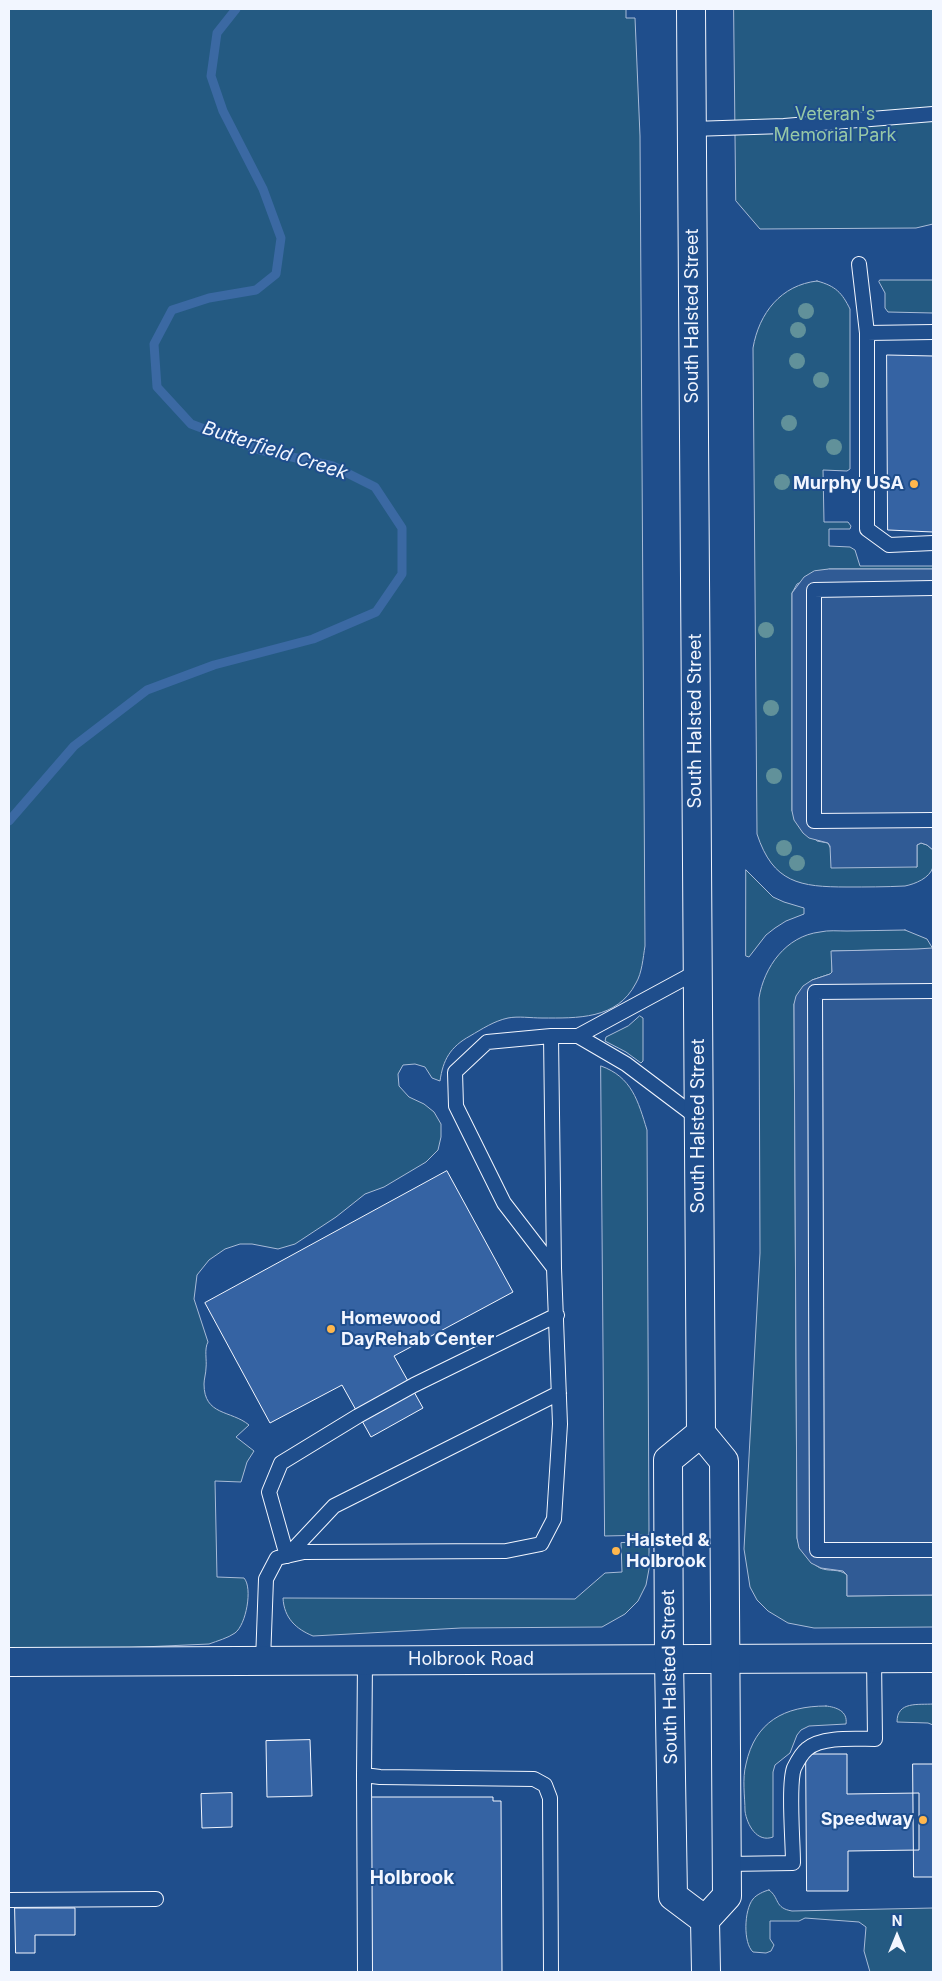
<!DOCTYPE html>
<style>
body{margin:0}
#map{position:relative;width:942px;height:1981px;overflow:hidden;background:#1f4e8c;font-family:Inter,sans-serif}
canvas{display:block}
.frame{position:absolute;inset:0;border:10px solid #f2f6ff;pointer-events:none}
.north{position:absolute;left:872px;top:1911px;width:50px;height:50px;-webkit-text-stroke:4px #1f4e8c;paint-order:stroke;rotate:0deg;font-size:14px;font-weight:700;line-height:20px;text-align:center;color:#f2f6ff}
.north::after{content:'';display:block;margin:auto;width:18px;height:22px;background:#f2f6ff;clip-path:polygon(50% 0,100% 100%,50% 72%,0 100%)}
</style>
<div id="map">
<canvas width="942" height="1981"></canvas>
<div class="frame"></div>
<div class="north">N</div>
</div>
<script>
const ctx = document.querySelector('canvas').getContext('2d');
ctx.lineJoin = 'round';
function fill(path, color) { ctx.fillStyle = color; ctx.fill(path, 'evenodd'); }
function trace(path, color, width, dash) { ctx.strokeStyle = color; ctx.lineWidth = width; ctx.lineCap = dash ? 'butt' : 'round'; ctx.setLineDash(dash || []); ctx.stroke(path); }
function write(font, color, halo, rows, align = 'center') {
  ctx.font = font + ' Inter,sans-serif'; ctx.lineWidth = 4; ctx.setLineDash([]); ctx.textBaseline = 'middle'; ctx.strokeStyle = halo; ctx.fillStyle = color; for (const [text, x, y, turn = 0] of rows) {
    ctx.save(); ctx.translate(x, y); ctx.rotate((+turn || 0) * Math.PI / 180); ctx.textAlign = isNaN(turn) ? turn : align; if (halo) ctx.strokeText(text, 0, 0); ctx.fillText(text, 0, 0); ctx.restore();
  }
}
const green = new Path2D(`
 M9 9H626V18H635L640 136 645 946C643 958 642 973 636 983 617 1020 577 1018 542 1018 531 1018 518 1016 508 1018 494 1021 482 1029 470 1036 450 1047 443 1060 440 1081L432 1078 425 1067 415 1064 403 1065 398 1074 399 1086 409 1097 424 1104 434 1112 441 1124V1137L438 1150 426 1162 384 1187 365 1194 336 1217 295 1244 278 1249 252 1244H240L225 1249 209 1260 197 1275 194 1299 208 1342C204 1349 207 1360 206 1368 206 1373 204 1379 204 1384 204 1416 231 1410 249 1425L236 1437 254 1451 247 1462 241 1482 215 1481 217 1577 244 1578C253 1588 246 1625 235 1633 228 1638 217 1641 209 1644L9 1653Z
 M734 9H933V224L916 228 760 229 736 201Z
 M880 280H933V313L888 312 885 308V293L879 282Z
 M817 281C836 286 842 293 850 309V469L847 471 823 470 824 522H848L851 526 850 529H829V546L850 547 855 550 860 566H933V569H829L797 584 792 593V811L817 841 828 843 831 849 917 867V845L921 843 927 845 933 850C933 855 934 862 933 867 930 878 915 884 905 886 885 887 866 887 847 887 800 887 773 883 757 834L753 348C759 313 781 285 817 281Z
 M746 870 773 897 784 902 804 908V914L786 921 775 928 766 935 749 957 746 956Z
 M905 930 927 939 933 949 832 951V972L830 974 812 980 794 1004 797 1538C799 1549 809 1562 820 1568 829 1572 839 1568 847 1575V1596L933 1595V1627L814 1628 788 1623 768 1611 757 1600 750 1587 744 1549 760 1253 759 998C764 967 786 936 820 932 828 930 838 931 847 931 866 931 886 930 905 930Z
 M640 1016 643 1018V1061L641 1063 626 1052 605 1041 606 1037 628 1026Z
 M601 1066C632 1077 638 1101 647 1130L649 1535 605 1536Z
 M649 1542V1569L646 1585 638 1601 625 1614 602 1627 461 1628 313 1636C296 1629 284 1618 283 1598L575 1599 605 1573 622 1572 621 1543Z
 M933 1704V1725L928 1723 897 1722C897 1701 918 1705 933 1704Z
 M826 1706C836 1707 848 1711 846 1724L809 1726 801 1730 797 1735 790 1753 775 1765 773 1772V1837C757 1843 747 1825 745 1811 745 1797 742 1779 746 1764 755 1722 784 1706 826 1706Z
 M769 1890C780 1898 774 1908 792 1911L933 1908V1972H870L864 1951 866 1927 859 1922 805 1918 799 1921H770V1939L774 1945 771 1951 766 1953 753 1952C743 1943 744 1910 753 1899 756 1895 764 1891 769 1890Z`);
fill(green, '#245a82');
trace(green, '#a8bbd7', 1);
const parking = new Path2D(`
 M829 569H933V850L927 845 921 843 917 845V867L831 868 830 846 828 843 809 838 803 833 794 820 792 811V593L804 577 814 571Z
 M933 941V1595L847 1596V1575L843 1571 821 1568 811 1563 799 1548 797 1538 794 1004 796 996 803 986 812 980 830 974 832 972 831 951 917 949 932 948Z`);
fill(parking, '#305b95');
trace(parking, '#a8bbd7', 1);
trace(new Path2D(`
 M9 821 74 746 147 690 214 665 313 639 376 612 402 574V528L375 487 333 466 260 450 191 424 157 387 154 344 172 310 209 298 256 290 276 274 281 238 263 189 223 111 211 76 217 33 236 9`), '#3b69a3', 9);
const building = new Path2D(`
 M887 355 933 356V532L888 530Z
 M447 1171 513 1292 394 1356 423 1408 371 1437 342 1385 270 1423 205 1303Z
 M310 1740 312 1796 267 1797 266 1741Z
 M806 1754H847V1794L919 1793V1850L848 1851V1891H807Z
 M913 1764H933V1877H914Z
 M232 1793V1827L202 1828 201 1794Z
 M370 1797H493V1801H501L502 1972H370Z
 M15 1908H75V1935H35V1953H16Z`);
fill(building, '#3563a3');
trace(building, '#f2f6ff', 1);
const service = new Path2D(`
 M692 129 784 126 933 114
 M859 264 867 333
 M933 332 867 333V529L889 545 933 543
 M933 588 814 590V821L933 820
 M933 991 815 992 817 1550H933
 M551 1036 487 1042 455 1072 456 1106 504 1203 554 1268
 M578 1036 626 1064 699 1119
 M288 1555 334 1506 559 1393
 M287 1556 269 1492 281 1463 358 1416 414 1385 557 1315
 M263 1661 266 1579 277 1558 304 1552 506 1551 541 1544 554 1519 560 1424 554 1268 551 1036H578L698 971
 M365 1661 364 1775 380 1777 534 1779 545 1785 550 1798 551 1972
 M364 1775 365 1972
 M727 1864 793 1863C793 1842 788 1785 794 1768 797 1762 802 1753 807 1749 822 1736 856 1739 875 1739L874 1658
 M9 1900 156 1899`);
const minor = new Path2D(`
 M9 1662 933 1658`);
const primary = new Path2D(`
 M691 9 701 1433 724 1461 727 1896 705 1920 706 1972
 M701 1433 668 1460 669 1659 673 1896 705 1920`);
trace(service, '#f2f6ff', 16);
trace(minor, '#f2f6ff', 30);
trace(primary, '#f2f6ff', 30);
trace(service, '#1f4e8c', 14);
trace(minor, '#1f4e8c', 28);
trace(primary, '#1f4e8c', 28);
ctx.fillStyle = '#61919a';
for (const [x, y] of [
 [806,311],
 [798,330],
 [797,361],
 [821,380],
 [789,423],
 [834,447],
 [782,482],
 [766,630],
 [771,708],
 [774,776],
 [784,848],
 [797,863]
]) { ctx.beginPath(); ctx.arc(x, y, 8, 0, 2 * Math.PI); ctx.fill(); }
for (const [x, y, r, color] of [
 [914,484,5,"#ffb74d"],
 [331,1329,5,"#ffb74d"],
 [616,1551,5,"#ffb74d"],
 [923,1820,5,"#ffb74d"]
]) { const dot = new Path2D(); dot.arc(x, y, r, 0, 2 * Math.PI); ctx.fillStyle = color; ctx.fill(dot); trace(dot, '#1f4e8c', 2); }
write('18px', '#97c8a6', '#1f4e8c', [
 ["Veteran's",835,115],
 ["Memorial Park",835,136]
]);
write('18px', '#f2f6ff', '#1f4e8c', [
 ["South Halsted Street",693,316,-90],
 ["South Halsted Street",696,721,-90],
 ["South Halsted Street",699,1126,-90],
 ["Holbrook Road",471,1660],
 ["South Halsted Street",670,1677,-91]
]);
write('bold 18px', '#f2f6ff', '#1f4e8c', [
 ["Murphy USA",904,484],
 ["Homewood",341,1319,"left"],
 ["DayRehab Center",341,1340,"left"],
 ["Halsted &",626,1541,"left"],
 ["Holbrook",626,1562,"left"],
 ["Speedway",913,1820]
], 'right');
write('italic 19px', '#f2f6ff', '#1f4e8c', [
 ["Butterfield Creek",275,451,18]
]);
write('bold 19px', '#f2f6ff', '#1f4e8c', [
 ["Holbrook",412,1878]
]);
</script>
